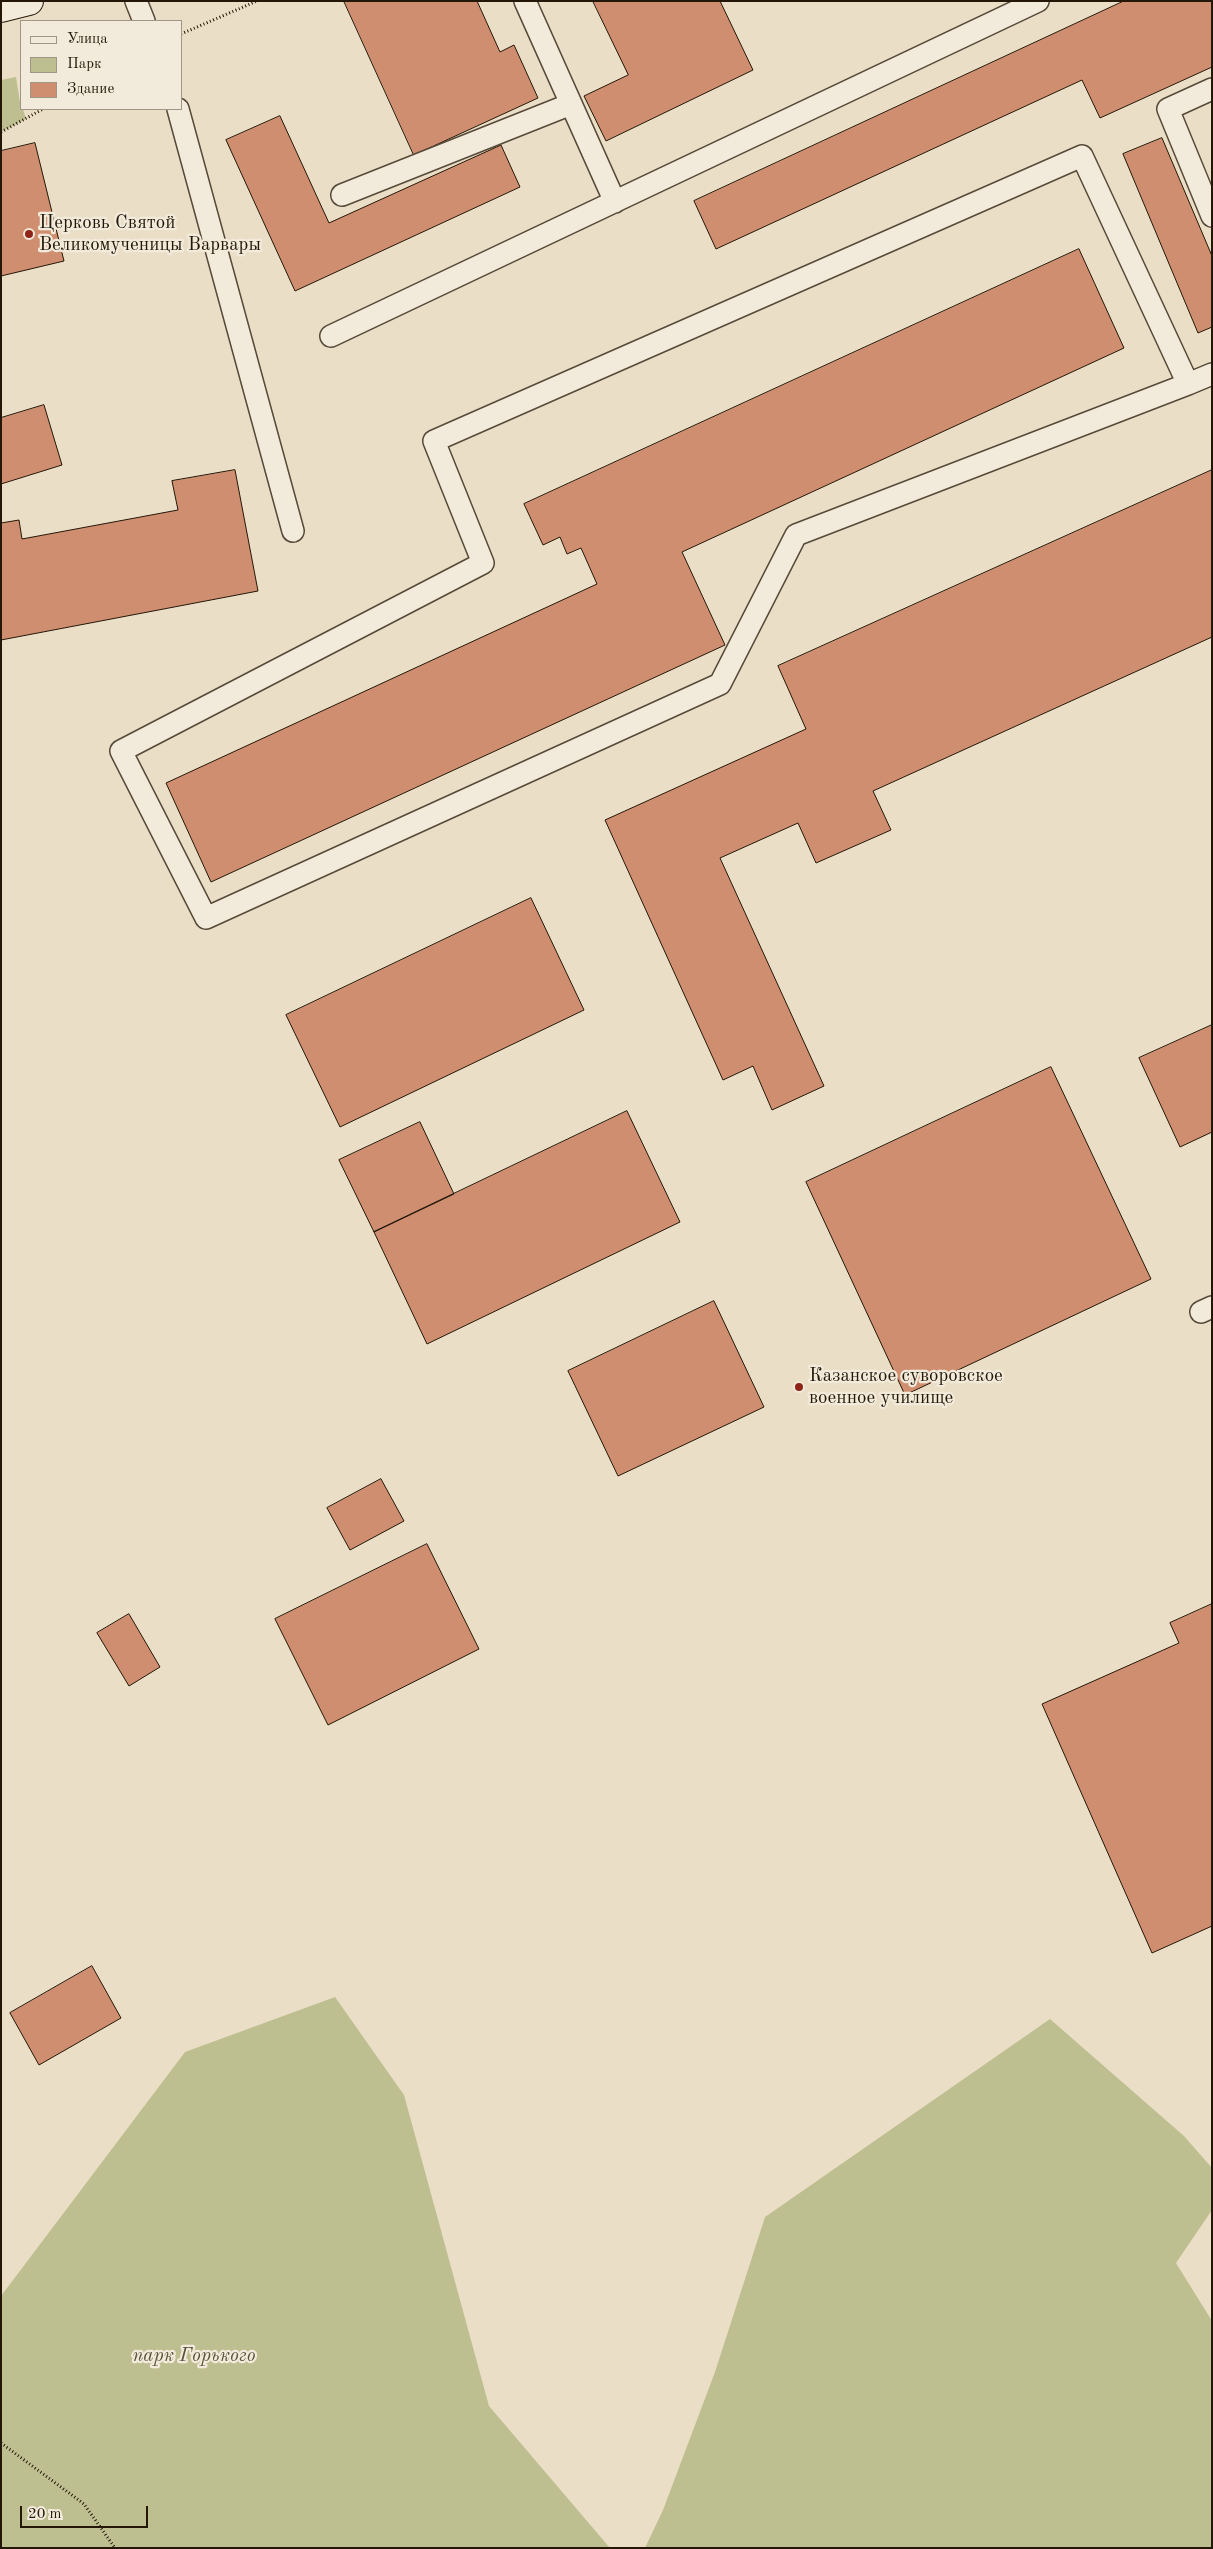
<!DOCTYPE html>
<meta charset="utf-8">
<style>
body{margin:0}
#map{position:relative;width:1213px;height:2549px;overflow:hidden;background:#ebdec6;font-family:"Old Standard TT",serif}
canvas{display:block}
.frame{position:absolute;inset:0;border:2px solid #241708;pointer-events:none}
.legend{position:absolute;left:20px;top:20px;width:162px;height:90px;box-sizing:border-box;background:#f2eada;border:1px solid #a09686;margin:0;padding:6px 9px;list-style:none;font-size:15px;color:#241708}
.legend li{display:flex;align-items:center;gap:10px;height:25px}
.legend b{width:25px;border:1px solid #a09686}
.scale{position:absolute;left:20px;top:2506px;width:128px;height:22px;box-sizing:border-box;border:2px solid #241708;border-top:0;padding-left:6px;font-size:15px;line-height:18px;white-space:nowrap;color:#241708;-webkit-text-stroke:4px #f2eada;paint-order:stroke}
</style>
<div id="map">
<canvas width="1213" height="2549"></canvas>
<div class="frame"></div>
<ul class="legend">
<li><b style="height:6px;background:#f2eada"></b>Улица</li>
<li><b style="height:14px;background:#bebf91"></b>Парк</li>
<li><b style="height:14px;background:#ce8e6f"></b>Здание</li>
</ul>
<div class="scale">20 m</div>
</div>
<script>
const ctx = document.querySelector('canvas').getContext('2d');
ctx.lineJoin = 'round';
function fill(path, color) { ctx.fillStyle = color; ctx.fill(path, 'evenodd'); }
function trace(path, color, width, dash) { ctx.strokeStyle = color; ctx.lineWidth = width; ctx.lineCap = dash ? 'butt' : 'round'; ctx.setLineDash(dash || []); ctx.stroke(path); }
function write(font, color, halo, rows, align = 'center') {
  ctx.font = font + ' "Old Standard TT",serif'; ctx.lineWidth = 4.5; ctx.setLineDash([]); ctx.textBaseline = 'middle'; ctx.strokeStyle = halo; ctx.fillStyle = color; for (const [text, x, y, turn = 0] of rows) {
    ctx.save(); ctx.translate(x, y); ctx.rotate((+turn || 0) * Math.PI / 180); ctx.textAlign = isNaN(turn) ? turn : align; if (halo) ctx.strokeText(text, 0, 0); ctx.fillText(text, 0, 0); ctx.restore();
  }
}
fill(new Path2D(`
 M16 77 21 109H23L26 119 1 132V80Z
 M335 1997 404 2095 489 2406 610 2548H1V2296L185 2052Z
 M1050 2019 1184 2136 1212 2168V2210L1176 2263 1212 2321V2548H645L663 2510 715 2372 765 2217Z`), '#bebf91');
const building = new Path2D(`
 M344 1H477L500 52 514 45 538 98 414 155Z
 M593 1H720L753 70 606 141 584 96 628 75Z
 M1124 1H1212V67L1100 118 1082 80 716 249 694 201Z
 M280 116 329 223 501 145 520 187 295 291 226 140Z
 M1162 138 1212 256V327L1198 333 1123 154Z
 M35 143 64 261 1 276V151Z
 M1079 249 1124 348 682 552 725 645 211 882 166 783 597 584 581 548 567 554 560 537 543 545 524 504Z
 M44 405 62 465 1 484V418Z
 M235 470 258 591 1 640V523L19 520 22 539 178 510 172 481Z
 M1212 470V637L873 791 891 830 816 863 798 823 720 858 824 1086 772 1110 753 1066 723 1080 605 820 806 729 778 666Z
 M531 898 584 1010 340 1127 286 1015Z
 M1212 1025V1132L1180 1147 1139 1058Z
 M1051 1067 1151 1279 905 1395 806 1182Z
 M627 1111 680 1222 427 1344 374 1232Z
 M420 1122 454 1194 374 1232 339 1160Z
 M714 1301 764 1407 618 1476 568 1371Z
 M381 1479 404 1521 350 1550 327 1508Z
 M427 1544 479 1649 328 1725 275 1619Z
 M1212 1604V1926L1152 1953 1042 1704 1179 1643 1170 1623Z
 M129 1614 160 1667 129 1686 97 1633Z
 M92 1966 121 2018 39 2065 10 2013Z`);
fill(building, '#ce8e6f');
trace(building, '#241708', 1);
const service = new Path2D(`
 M136 1 144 21
 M525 1 615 202
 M1212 89 1168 109 1212 216
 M178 109 293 531
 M342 195 571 104
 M331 336 1038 1
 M1188 384 1082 156 434 441 483 563 121 751 206 918 720 684 796 535 1188 384 1212 374
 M1201 1312 1212 1307`);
const secondary = new Path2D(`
 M1 8 29 1`);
trace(service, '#564938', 24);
trace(secondary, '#241708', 30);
trace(new Path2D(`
 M181 34 257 1
 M1 132 43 109
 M1 2443 84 2504 115 2548`), '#241708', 3, [1, 2.5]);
trace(service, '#f2eada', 21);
trace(secondary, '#f2eada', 28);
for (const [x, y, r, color] of [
 [29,234,5,"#8f2418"],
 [799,1387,5,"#8f2418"]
]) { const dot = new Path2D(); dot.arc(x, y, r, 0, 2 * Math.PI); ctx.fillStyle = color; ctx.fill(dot); trace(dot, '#f2eada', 2); }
write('19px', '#241708', '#f2eada', [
 ["Церковь Святой",39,223],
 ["Великомученицы Варвары",39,245],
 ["Казанское суворовское",809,1376],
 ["военное училище",809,1398]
], 'left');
write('italic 19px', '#5a5238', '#f2eada', [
 ["парк Горького",194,2356]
]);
</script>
